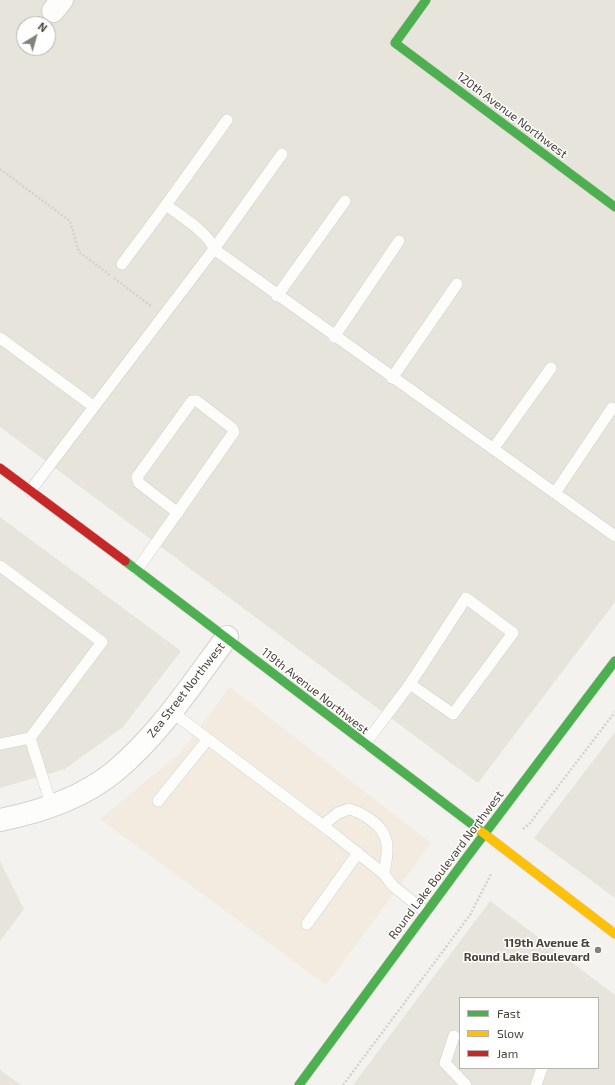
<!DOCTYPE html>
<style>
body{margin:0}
#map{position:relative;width:615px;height:1085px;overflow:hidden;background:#f4f2ee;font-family:"Exo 2",sans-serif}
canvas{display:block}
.legend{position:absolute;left:459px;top:997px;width:140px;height:72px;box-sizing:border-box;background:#fff;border:1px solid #b7b4b0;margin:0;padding:5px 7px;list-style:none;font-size:12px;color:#4b4439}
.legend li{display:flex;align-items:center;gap:8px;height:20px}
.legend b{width:20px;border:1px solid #b7b4b0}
.north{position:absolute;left:16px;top:16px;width:40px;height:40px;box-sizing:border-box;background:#fff;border:1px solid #b7b4b0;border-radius:50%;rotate:37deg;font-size:11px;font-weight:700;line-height:16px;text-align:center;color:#4b4439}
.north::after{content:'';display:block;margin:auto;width:14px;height:18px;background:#868178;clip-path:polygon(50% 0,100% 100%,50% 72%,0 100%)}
</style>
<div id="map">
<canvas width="615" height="1085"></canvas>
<ul class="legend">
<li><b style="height:5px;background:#4caf50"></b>Fast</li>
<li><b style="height:5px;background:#ffc107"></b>Slow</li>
<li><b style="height:5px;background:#c62828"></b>Jam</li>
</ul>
<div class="north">N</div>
</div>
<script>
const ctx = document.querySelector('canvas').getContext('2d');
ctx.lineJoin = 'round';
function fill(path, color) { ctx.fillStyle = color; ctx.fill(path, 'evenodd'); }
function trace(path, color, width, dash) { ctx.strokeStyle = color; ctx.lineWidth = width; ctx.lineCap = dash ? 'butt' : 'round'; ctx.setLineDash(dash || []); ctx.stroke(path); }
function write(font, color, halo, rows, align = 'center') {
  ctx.font = font + ' "Exo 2",sans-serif'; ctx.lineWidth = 3; ctx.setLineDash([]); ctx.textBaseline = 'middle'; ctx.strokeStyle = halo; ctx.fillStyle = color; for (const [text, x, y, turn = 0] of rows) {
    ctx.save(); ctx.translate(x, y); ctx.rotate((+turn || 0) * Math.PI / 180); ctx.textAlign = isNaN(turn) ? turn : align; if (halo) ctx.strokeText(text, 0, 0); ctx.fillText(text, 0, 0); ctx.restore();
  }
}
fill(new Path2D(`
 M0 0H615V602L478 783 0 427ZM24 24H48V48H24Z
 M0 517 181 651 123 727 65 769 0 788Z
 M615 732V898L534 838Z
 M0 861 24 909 0 941Z
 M490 901 615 995V1085H353ZM460 998H598V1068H460Z
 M0 1070 21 1085H0Z`), '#e7e4dc');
fill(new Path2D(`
 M230 687 431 843 326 985 100 819 180 753Z`), '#f3ebdf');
const lane = new Path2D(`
 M214 249C209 233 179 215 166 205L227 120
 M214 249 282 154
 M122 264 166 205
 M277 296 345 201
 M334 337 399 241
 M0 338 93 406
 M392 378 457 284
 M493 449 551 368
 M30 491 214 249 615 536
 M555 493 612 408
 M0 566 102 642 30 738 0 744
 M137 570 234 432 232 428 197 401H192L137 477 139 483 178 513
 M172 712 330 831 384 874 393 886 426 912
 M30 738 52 807
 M365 744 410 684 466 598 513 633 453 714 410 684
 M158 801 208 739
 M323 825 338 813 349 809C358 811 364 815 371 820 392 835 388 851 384 874
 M307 924 358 853
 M454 1036 445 1063 466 1085
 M536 1085 542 1068`);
const street = new Path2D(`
 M53 11 62 0
 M0 820C40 812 82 798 114 772 159 735 192 684 227 637`);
const fast = new Path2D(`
 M426 0 395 43 615 207
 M125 561 482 832
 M299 1085 467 857 615 661`);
const slow = new Path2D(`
 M482 832 615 934`);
const jam = new Path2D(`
 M0 468 125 561`);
trace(lane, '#d2d0cb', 12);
trace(street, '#d2d0cb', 24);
trace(fast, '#d3cfc5', 10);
trace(slow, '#d3cfc5', 10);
trace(jam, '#d3cfc5', 10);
trace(new Path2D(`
 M0 169 70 221 79 252 110 275
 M114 278 152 307
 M523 829 530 823 615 712
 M343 1085 470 915 491 874`), '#d3d2cc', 2.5, [2, 2]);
trace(lane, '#fdfdfc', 11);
trace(street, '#fdfdfc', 22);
trace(fast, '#4caf50', 9);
trace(slow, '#ffc107', 9);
trace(jam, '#c62828', 9);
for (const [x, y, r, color] of [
 [598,950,4,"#868178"]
]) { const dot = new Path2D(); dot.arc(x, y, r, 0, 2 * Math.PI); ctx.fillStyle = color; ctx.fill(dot); trace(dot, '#fff', 1.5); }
write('12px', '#4b4439', '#fff', [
 ["120th Avenue Northwest",512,115,37],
 ["Zea Street Northwest",186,690,-52],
 ["119th Avenue Northwest",315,691,38],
 ["Round Lake Boulevard Northwest",446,865,-53]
]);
write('bold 12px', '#4b4439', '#fff', [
 ["119th Avenue &",590,943],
 ["Round Lake Boulevard",590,957]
], 'right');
</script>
